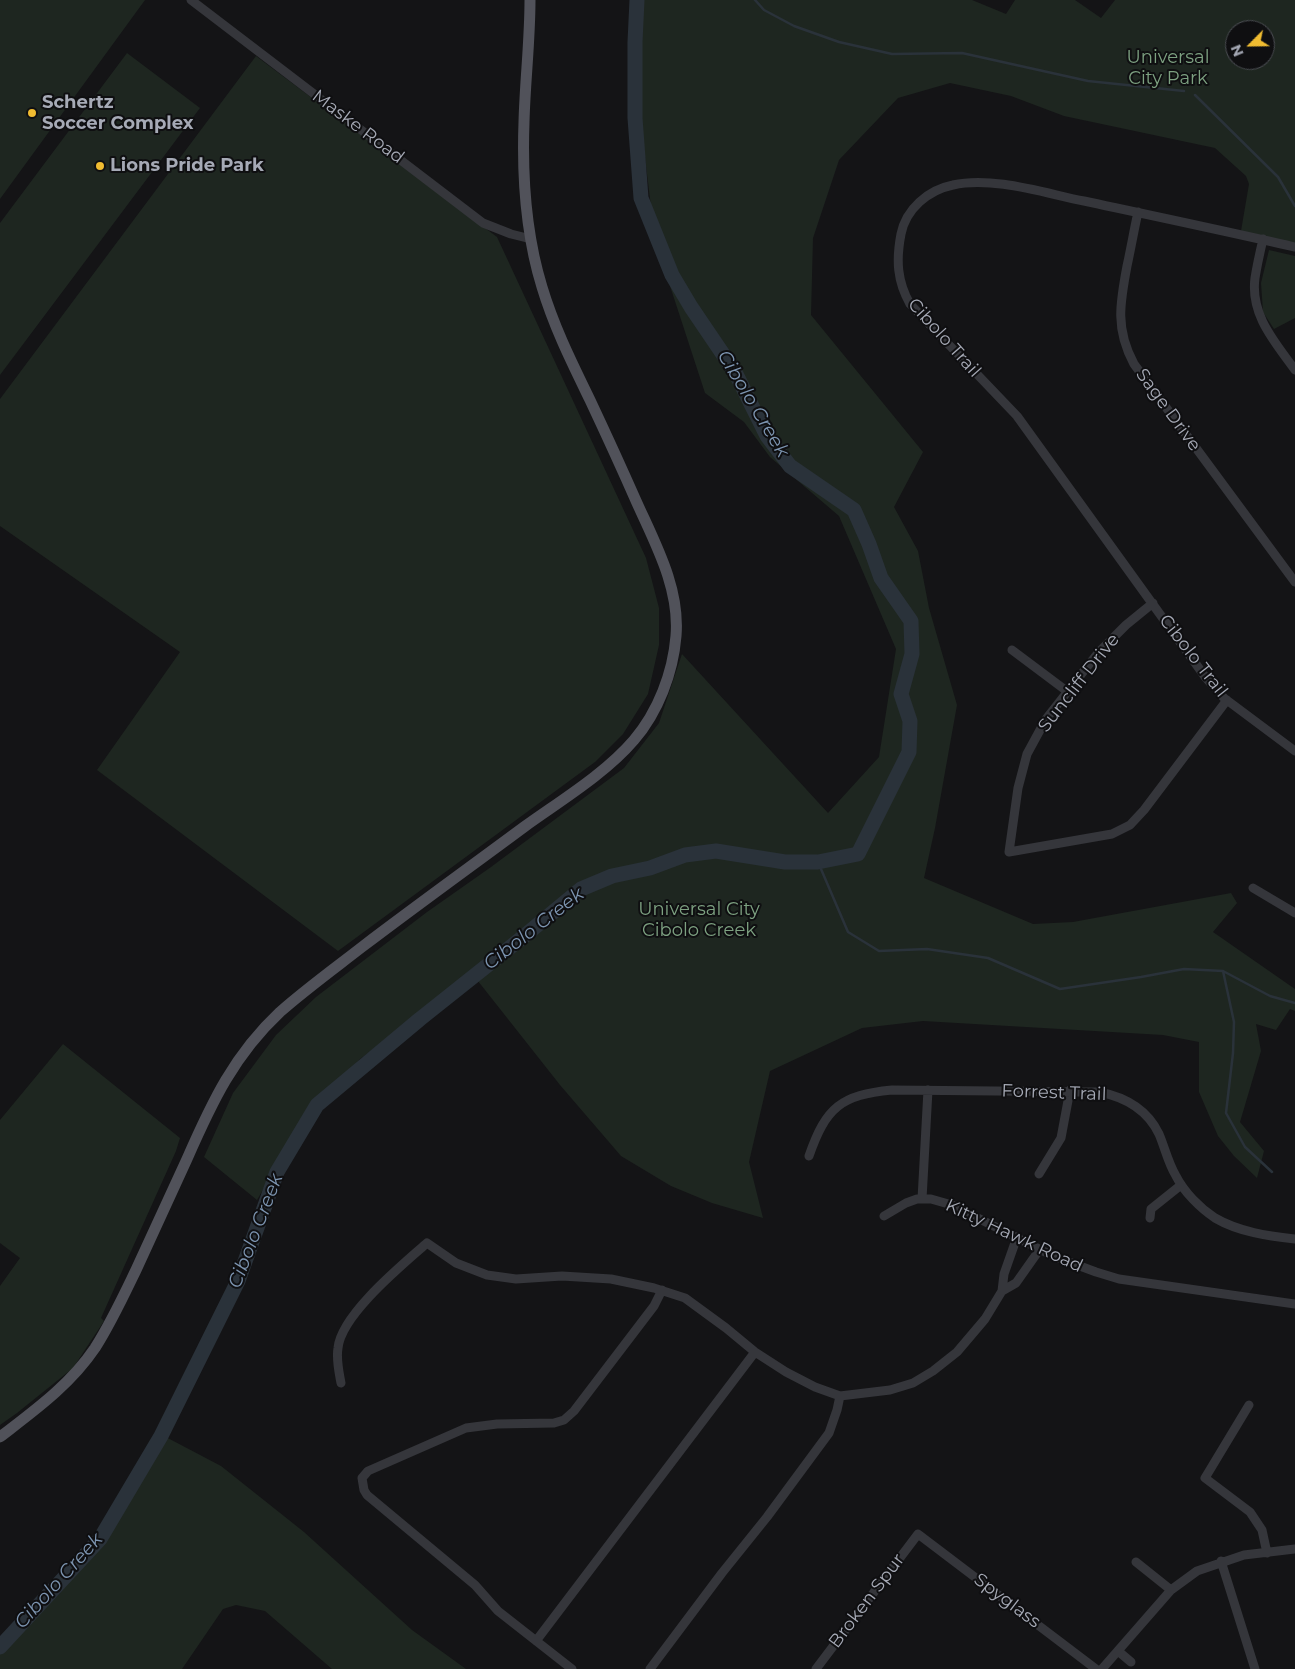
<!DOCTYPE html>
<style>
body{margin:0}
#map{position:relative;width:1295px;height:1669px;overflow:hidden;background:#141416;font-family:Montserrat,sans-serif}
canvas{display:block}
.north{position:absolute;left:1225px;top:20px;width:50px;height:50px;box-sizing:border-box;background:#0f0f11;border:1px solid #4b4d53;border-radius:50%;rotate:247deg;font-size:14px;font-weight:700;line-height:20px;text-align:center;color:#a6aab6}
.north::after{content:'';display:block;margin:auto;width:18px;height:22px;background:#f0bc31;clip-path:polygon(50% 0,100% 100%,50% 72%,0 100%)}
</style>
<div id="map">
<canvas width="1295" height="1669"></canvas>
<div class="north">N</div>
</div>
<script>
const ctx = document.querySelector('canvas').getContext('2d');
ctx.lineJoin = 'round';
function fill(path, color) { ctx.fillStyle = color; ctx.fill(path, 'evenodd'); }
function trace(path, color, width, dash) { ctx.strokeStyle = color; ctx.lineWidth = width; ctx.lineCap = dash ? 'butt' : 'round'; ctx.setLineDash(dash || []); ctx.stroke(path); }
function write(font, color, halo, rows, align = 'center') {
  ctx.font = font + ' Montserrat,sans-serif'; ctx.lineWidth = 4; ctx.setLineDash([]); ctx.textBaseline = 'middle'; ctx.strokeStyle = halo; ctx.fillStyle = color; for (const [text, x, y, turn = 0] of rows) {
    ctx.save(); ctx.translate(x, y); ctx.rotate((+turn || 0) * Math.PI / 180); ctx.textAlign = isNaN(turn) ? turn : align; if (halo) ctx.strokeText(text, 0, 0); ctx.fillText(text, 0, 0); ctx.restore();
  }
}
fill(new Path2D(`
 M0 0H145L0 199Z
 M632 0H972L1006 14 1015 0H1075L1101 18 1115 0H1295V244L1241 231 1249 184 1246 176 1215 148 1064 116 1011 96 950 83 898 98 839 160 813 238 811 315 923 452 894 507 918 551 929 608 957 705 935 828 924 878 1033 924 1073 922 1231 893 1237 903 1213 932 1295 989V1011L1290 1009 1276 1030 1256 1024 1261 1051 1240 1122 1264 1151 1257 1178 1234 1156 1218 1136 1199 1092V1042L1163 1035 923 1021 862 1028 770 1071 749 1162 763 1218 712 1203 671 1186 621 1156 560 1085 474 976 360 1059 296 1133 257 1200 204 1157 233 1093 276 1035 316 997 427 912 491 867 624 768 659 723 682 654 828 813 879 757 896 649 839 516 770 457 744 422 705 393 655 240 630 33ZM1235 30H1265V60H1235Z
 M127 53 200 108 0 375V223Z
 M256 56 497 237 646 558 659 608V645L648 694 623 734 595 762 338 951 97 770 180 652 0 526V399Z
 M1269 250 1295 256V318L1274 329 1263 312 1261 283Z
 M63 1044 180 1138 176 1151 101 1318 104 1321 73 1368 17 1413 0 1425V1286L20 1258 0 1243V1120Z
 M162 1435 221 1466 304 1532 412 1630 466 1669H332L265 1611 236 1605 223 1609 182 1669H0V1654L60 1593 108 1533 151 1463Z`), '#1e2620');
trace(new Path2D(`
 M755 0 764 10 794 26 839 42 892 54 962 53 1088 81 1184 91
 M1195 95 1278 177 1295 206
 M818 862 848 932 879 951 927 949 988 958 1060 989 1141 977 1184 969 1223 971 1270 996 1295 1003
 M1223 971 1234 1022 1233 1053 1226 1113 1245 1147 1272 1172`), '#2a323a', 2.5);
trace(new Path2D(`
 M0 1647 100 1539 161 1436 238 1281 277 1172 317 1105 420 1019 523 937 581 889 612 876 650 868 685 855 716 851 785 862H818L858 854 909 752 910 721 901 694 912 654 911 621 881 578 869 544 854 510 790 466 767 436 735 372 691 307 672 275 641 198 635 118V42L637 0`), '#2a323a', 15);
trace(new Path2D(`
 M191 0 483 223 511 234 531 239
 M1138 212C1134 230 1131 248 1127 266 1120 303 1115 329 1134 364L1295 582
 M1263 239C1260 252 1257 265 1255 278 1250 315 1275 342 1295 370
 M1295 247C1225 231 1154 216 1084 201 1044 193 992 176 953 185 928 190 906 209 901 234 896 260 897 281 910 304L1017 416 1206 678 1224 698 1295 751
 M1153 603 1126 625 1098 653 1046 719 1027 754 1018 788 1009 852 1112 834 1130 825 1144 810 1227 700
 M1012 650 1068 692
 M1253 888 1295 913
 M809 1156C826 1107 841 1095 892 1090L1099 1092C1125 1097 1147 1109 1159 1134 1165 1148 1168 1163 1176 1176 1184 1192 1200 1208 1215 1218 1239 1232 1268 1236 1295 1239
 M1039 1174 1061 1138 1070 1090
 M922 1199 928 1090
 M884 1216 906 1203 917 1199H931L952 1205 1053 1256 1096 1272 1119 1279 1295 1304
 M1150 1218 1151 1209 1181 1185
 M1002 1291 1016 1283 1040 1249
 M341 1383C339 1372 336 1360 338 1348 341 1315 402 1265 427 1243L456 1263 487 1275 516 1279 562 1276 611 1279 654 1288 685 1298 726 1328 755 1352 786 1372 815 1387 840 1396 890 1390 913 1383 933 1371 957 1352 985 1319 1002 1291 1004 1274 1017 1237
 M1249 1405 1205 1478 1250 1512 1262 1530 1267 1553
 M1221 1561 1255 1669
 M1136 1562 1171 1590
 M536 1641 755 1352
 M1118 1651 1131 1662
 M572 1669 498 1611 475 1585 367 1495 364 1490 362 1478 368 1471 466 1428 497 1424 554 1423 564 1420 574 1411 654 1306 662 1290
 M650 1669 722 1573 767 1517 829 1433 837 1410 840 1396
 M816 1669 918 1534 1096 1669
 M1102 1669 1171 1590 1197 1571 1244 1555 1295 1549`), '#35363b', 9);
trace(new Path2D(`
 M0 1437C35 1410 70 1385 95 1348 111 1323 123 1297 136 1270 153 1233 170 1196 187 1159 212 1102 234 1055 280 1012 306 989 335 968 362 947 416 906 470 867 524 827 560 801 605 774 634 740 658 712 673 673 676 636 680 589 656 545 637 503 622 469 606 434 590 400 572 363 554 327 542 287 526 235 522 177 524 122 525 82 530 41 530 0`), '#51525a', 11);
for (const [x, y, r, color] of [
 [32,113,5,"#f0bc31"],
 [100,166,5,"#f0bc31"]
]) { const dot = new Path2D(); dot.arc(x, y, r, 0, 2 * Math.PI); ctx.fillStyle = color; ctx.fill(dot); trace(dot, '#0f0f11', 2); }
write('18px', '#7da181', '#0f0f11', [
 ["Universal",1168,58],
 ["City Park",1168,79],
 ["Universal City",699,910],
 ["Cibolo Creek",699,931]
]);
write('bold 18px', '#a6aab6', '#0f0f11', [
 ["Schertz",42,103],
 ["Soccer Complex",42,124],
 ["Lions Pride Park",110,166]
], 'left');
write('18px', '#a6aab6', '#0f0f11', [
 ["Maske Road",358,127,37],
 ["Cibolo Trail",944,338,48],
 ["Sage Drive",1168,410,54],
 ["Cibolo Trail",1193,656,52],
 ["Suncliff Drive",1079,683,-52],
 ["Forrest Trail",1054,1093,2],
 ["Kitty Hawk Road",1014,1236,25],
 ["Broken Spur",867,1601,-53],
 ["Spyglass",1007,1601,37]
]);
write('italic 19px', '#7d95b1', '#0f0f11', [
 ["Cibolo Creek",753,404,59],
 ["Cibolo Creek",534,929,-38],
 ["Cibolo Creek",256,1231,-69],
 ["Cibolo Creek",59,1581,-48]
]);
</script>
